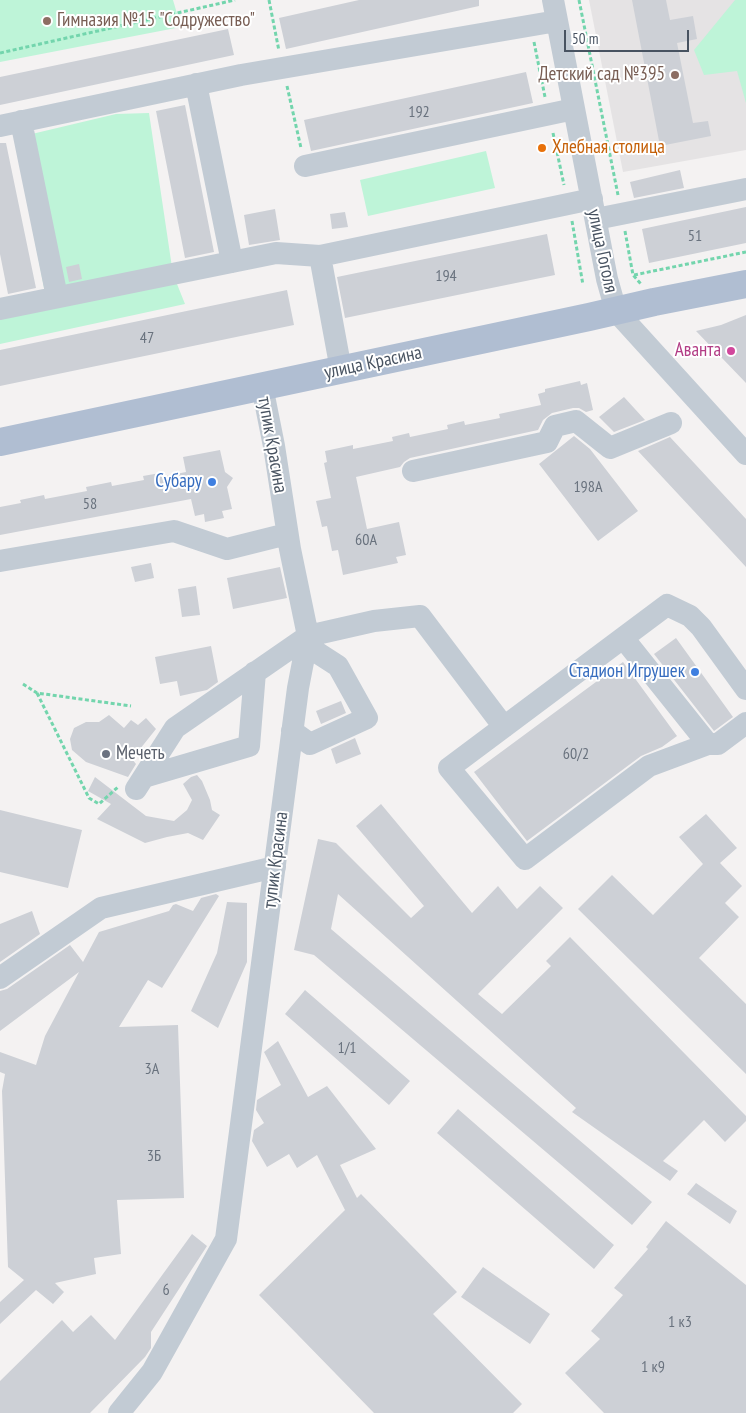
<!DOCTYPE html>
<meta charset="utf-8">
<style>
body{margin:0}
#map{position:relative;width:746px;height:1413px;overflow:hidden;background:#f4f2f2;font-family:"PT Sans Narrow",sans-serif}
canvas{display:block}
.scale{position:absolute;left:564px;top:30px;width:125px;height:22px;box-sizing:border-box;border:2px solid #485361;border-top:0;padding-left:6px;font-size:15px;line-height:18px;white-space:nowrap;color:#485361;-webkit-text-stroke:4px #fff;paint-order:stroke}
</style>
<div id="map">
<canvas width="746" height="1413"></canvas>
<div class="scale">50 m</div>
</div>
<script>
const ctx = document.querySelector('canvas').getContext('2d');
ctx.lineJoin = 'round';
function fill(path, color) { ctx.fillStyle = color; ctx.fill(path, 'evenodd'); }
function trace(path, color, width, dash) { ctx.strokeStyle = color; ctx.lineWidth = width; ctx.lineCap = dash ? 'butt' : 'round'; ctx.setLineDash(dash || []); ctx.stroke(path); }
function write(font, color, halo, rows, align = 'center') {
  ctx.font = font + ' "PT Sans Narrow",sans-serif'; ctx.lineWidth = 4; ctx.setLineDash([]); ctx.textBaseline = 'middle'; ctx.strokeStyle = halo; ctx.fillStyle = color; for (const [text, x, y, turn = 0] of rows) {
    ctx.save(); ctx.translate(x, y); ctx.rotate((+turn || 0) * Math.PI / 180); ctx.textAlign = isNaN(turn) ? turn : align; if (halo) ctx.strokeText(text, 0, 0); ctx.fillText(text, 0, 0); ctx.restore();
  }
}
fill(new Path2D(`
 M589 0H746V150L623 172Z`), '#e5e3e4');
fill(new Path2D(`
 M0 0H173L181 27 0 62Z
 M735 0H746V103L737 71 704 75 694 50Z
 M149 113 173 274 185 304 0 344V300L46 298 15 138 116 114Z
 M486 151 495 188 368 216 360 180Z`), '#bef4d8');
fill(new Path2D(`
 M359 0H479V6L286 49 279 18Z
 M632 0H666L670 20 693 16 697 39 677 43 693 123 708 121 711 136 660 146Z
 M228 29 234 55 0 105V77Z
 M526 72 533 103 311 151 304 120Z
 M185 105 214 252 185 258 156 111Z
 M0 143H6L36 288 8 294 0 254Z
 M680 170 684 188 634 198 630 182Z
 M746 207V243L649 263 642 229Z
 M275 209 280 240 249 245 244 215Z
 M345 212 348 227 332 229 330 214Z
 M547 234 555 275 345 318 337 277Z
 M79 264 82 279 69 282 66 267Z
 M287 290 294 325 0 386V350Z
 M746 315V383L696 331 721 325Z
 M580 381 581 385 587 383 593 410 586 412 579 408H573L552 413 543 420 538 430 410 458 404 462 400 467 356 477 367 529 399 522 406 555 396 557 398 563 343 575 338 550 332 551 327 526 322 527 316 501 331 498 324 463 327 462 325 451 353 445V449L393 441 392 437 409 433 410 437 448 429 447 425 464 421 465 425 500 418 499 414 541 405 538 394 545 392V389Z
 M624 397 645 420 614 432 599 417Z
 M574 436 590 449 638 511 598 541 539 464Z
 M670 437 746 519V567L638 451Z
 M220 450 225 472 233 478 227 487 232 509 222 511 224 518 205 522 204 514 195 516 191 499 0 535V507L21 503 20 500 44 495 45 499 87 491 86 487 111 482 112 486 144 480 143 476 160 473 161 477 186 472 183 457Z
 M151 563 154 578 135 582 131 567Z
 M280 567 287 598 233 609 227 578Z
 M196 586 200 615 182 617 178 589Z
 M676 638 733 717 714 731 654 654Z
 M211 646 218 682 207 690 180 696 177 681 160 684 155 657Z
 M623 662 677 736 662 747 641 756 527 841 474 772Z
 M341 701 346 713 321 724 316 711Z
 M109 715 124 728 131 720 138 725 146 718 156 729 132 759 136 764 128 777 86 762 72 750 70 739 74 728 86 722H99Z
 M355 738 361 754 336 764 331 749Z
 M197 775 202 781 210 800 212 810 220 815 203 840 188 833 167 837 145 843 97 819 111 804 88 791 95 777 146 816 174 821 187 810 192 800 183 784 191 777Z
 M381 804 472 913 498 886 517 909 540 886 563 908 478 994 502 1014 551 966 546 961 570 937 746 1116V1121L725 1142 704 1120 663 1161 678 1171 670 1181 572 1112 576 1108 338 894 331 929 652 1202 632 1225 314 955 294 950 318 839 336 843 411 918 424 906 356 826Z
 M0 810 82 830 68 888 0 872Z
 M706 814 737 848 720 863 742 886 725 903 739 917 699 958 746 1004V1074L578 909 612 875 653 915 703 864 679 837Z
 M216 894 219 896 162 988 148 980 119 1027 178 1025 184 1198 117 1200 121 1254 94 1258 96 1274 55 1283 64 1292 53 1304 36 1290 0 1324V1302L24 1280 8 1267 2 1091 5 1074 0 1072V1052L36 1065 45 1036 79 972 0 1031V991L7 989 70 945 83 962 99 932 169 911 173 905 176 904 193 911 201 898Z
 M227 902 247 903V962L218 1028 191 1011 217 953Z
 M32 911 40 934 0 962V924Z
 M305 990 410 1081 389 1105 285 1014Z
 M278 1041 308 1097 327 1086 376 1149 340 1165 357 1198 361 1194 457 1292 433 1314 522 1404 513 1413H374L259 1295 345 1210 317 1155 297 1168 289 1154 267 1167 252 1141 254 1130 264 1123 256 1110 257 1100 281 1085 264 1052Z
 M458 1109 614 1245 594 1269 437 1133Z
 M696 1183 737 1211 730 1224 687 1194Z
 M666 1221 746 1285V1413H604L565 1373 600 1339 591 1331 623 1295 614 1288 648 1249 646 1247Z
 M192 1234 207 1246 151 1332V1348L145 1357 90 1413H0V1381L62 1320 73 1332 91 1315 115 1340Z
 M483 1267 550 1314 530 1344 461 1297Z`), '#cdd0d6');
trace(new Path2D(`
 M269 0 279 51
 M579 0 618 195
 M534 42 545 97
 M0 53 235 0
 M287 86 301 148
 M553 133 564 185
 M572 221 583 285
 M625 231 633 275 641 284
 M634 275 746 252
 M23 684 37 693 131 706
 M37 693 89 798 99 804 118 787`), '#73d5ad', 3, [4, 2.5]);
trace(new Path2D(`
 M553 0 607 279 616 311 746 454
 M196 84 232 262
 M21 121 57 297
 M0 126 241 75 557 21
 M305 166 574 109
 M596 219 746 189
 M320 256 341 370
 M0 309 276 253 320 256 592 199
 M413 471 547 442 555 426 576 421 610 448 671 423
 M0 561 174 531 227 549 287 534
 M624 639 708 744H718L746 723
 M292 731 310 744 367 718 338 666 307 646
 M708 744 649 766 525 859 449 768 667 605 690 616 701 627 746 689
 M144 777 249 746 255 672
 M136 789 175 728 308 636 374 621 420 616 504 727
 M0 978 101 908 275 867
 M119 1413 152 1372 226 1239 298 688 308 636 290 549 274 446 262 386`), '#c2cbd4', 22);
trace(new Path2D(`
 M0 442 589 317 654 302 746 284`), '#b0bed2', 28);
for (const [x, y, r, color] of [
 [47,21,5,"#8d6e63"],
 [675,75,5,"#8d6e63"],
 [542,148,5,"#e8710a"],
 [731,351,5,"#d1479c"],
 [212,482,5,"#3f7fe0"],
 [695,672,5,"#3f7fe0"],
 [106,754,5,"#6b7280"]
]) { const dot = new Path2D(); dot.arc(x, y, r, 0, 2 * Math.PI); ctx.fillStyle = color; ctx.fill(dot); trace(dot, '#fff', 2); }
write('16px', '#69727e', null, [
 ["192",419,112],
 ["51",695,236],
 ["194",446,276],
 ["47",147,338],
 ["198А",588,487],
 ["58",90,504],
 ["60А",366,540],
 ["60/2",576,754],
 ["1/1",347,1048],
 ["3А",152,1069],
 ["3Б",154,1156],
 ["6",166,1290],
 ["1 к3",680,1322],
 ["1 к9",653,1367]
]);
write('19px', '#785e54', '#fff', [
 ["Гимназия №15 \"Содружество\"",57,21],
 ["Детский сад №395",665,75,"right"]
], 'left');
write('19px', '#c56008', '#fff', [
 ["Хлебная столица",552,148]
], 'left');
write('19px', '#485361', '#fff', [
 ["улица Гоголя",602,251,78],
 ["улица Красина",373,363,-12],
 ["тупик Красина",272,445,80],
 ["тупик Красина",276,860,-83]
]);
write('19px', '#b23c85', '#fff', [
 ["Аванта",721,351]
], 'right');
write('19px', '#366cbe', '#fff', [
 ["Субару",202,482],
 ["Стадион Игрушек",685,672]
], 'right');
write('19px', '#5b616d', '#fff', [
 ["Мечеть",116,754]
], 'left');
</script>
